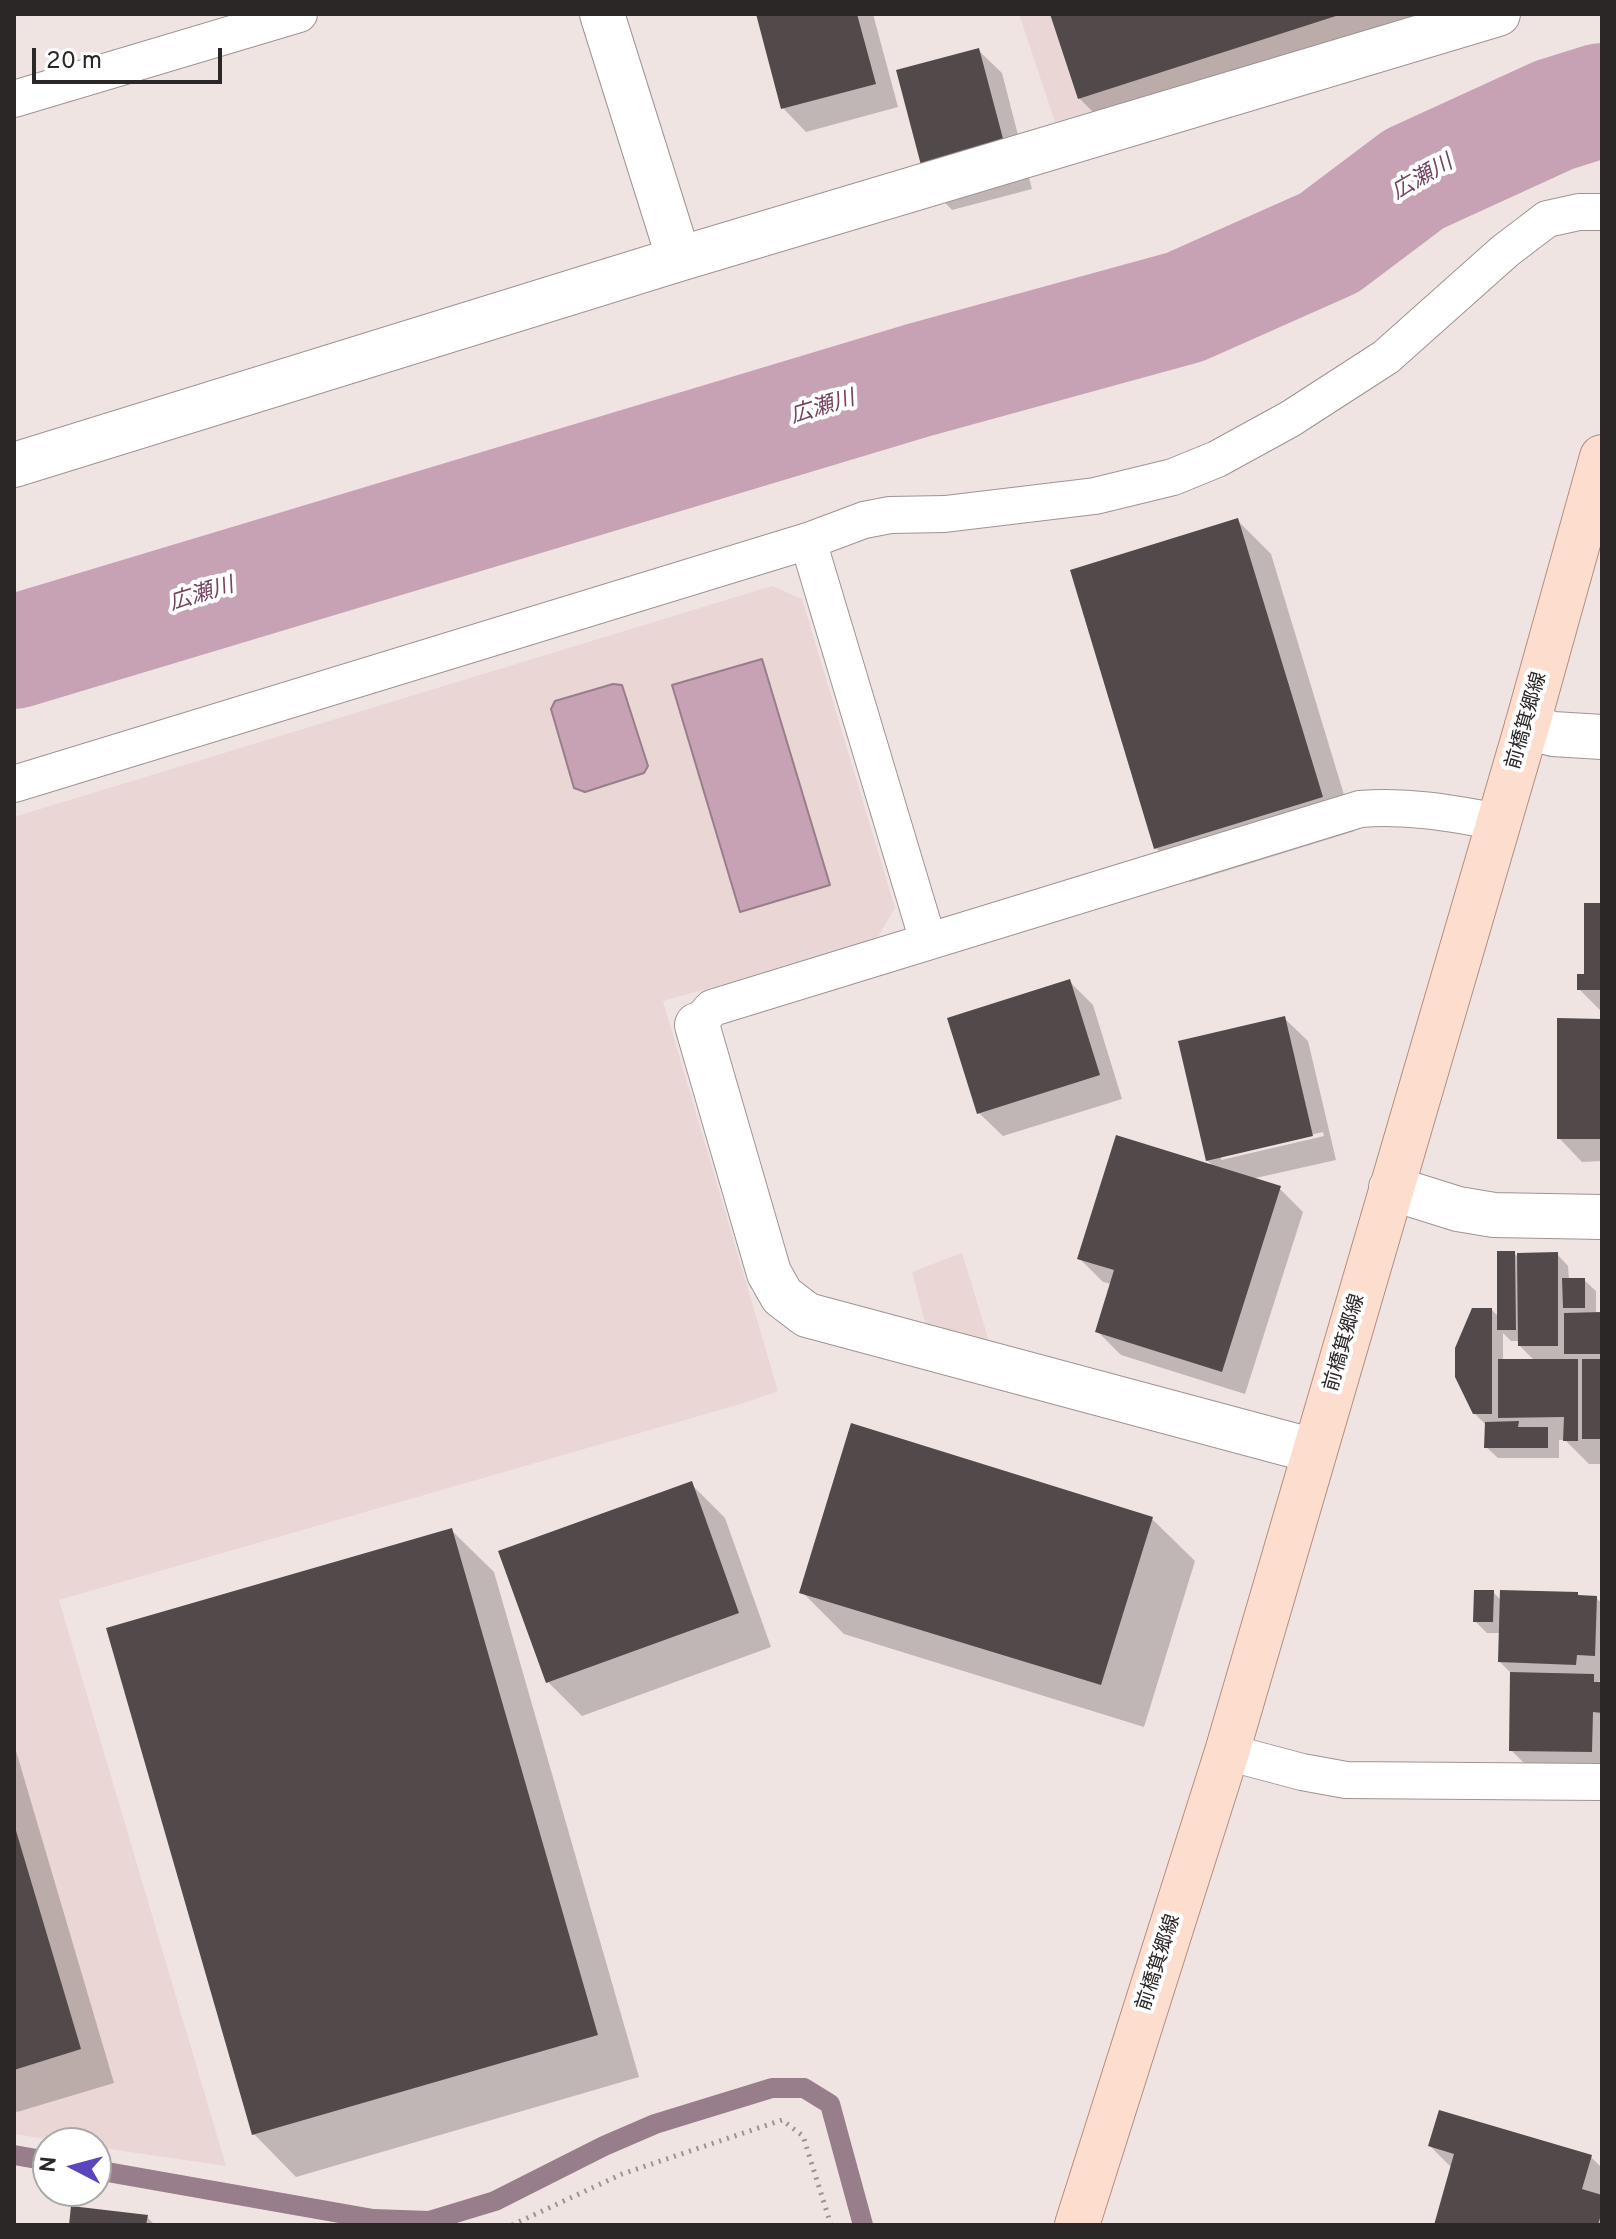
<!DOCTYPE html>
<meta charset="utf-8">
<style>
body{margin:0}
#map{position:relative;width:1616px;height:2239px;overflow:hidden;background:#f0e4e3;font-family:Overpass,sans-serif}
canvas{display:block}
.frame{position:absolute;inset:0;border:16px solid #2b2727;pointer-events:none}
.north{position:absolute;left:32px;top:2127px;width:80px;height:80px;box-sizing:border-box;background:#fff;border:2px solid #aaa9a9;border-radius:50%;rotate:276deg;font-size:22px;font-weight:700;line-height:32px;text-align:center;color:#2b2727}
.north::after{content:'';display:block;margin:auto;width:28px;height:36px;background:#5c45bd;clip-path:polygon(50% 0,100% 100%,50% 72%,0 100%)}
.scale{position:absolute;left:32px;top:48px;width:190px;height:36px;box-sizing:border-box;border:4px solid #2b2727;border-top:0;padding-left:10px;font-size:24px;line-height:28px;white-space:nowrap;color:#2b2727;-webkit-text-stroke:6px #fff;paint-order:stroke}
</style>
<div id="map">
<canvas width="1616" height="2239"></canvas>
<div class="frame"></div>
<div class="north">N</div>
<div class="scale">20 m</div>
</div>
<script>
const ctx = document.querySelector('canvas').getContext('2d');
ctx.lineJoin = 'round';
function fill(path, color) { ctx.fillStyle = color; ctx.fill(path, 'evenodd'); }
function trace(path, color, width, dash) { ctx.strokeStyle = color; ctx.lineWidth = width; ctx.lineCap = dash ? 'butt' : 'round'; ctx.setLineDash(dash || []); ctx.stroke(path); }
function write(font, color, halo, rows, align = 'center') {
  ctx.font = font + ' Overpass,"Noto Sans JP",sans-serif'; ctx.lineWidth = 8; ctx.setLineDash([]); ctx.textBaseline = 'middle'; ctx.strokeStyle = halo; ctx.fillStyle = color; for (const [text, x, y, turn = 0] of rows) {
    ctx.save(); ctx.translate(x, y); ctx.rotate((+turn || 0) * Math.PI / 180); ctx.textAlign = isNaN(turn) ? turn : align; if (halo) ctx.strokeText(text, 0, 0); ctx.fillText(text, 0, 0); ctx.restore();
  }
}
fill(new Path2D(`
 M1019 14H1438L1055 122Z
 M772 586 802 599 895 908 875 942 663 1001 778 1391 744 1403 59 1600 226 2166 96 2147V2143H71L14 2134V817Z
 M962 1253 989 1341 934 1358 912 1272Z`), '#ead6d4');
const water = new Path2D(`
 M762 659 830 885 740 912 672 685Z
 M613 684 622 685 648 766 644 773 585 792 574 788 551 709 555 701Z`);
fill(water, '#c7a2b5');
trace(water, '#987d8a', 2);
fill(new Path2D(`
 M758 14H873L898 107 806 132 783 108Z
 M1052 14H1472L1122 141 1079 98Z
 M978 50 1002 73 1032 189 952 210 929 186Z
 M1237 520 1271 554 1355 831 1190 882 1156 848Z
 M1602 905V1012L1579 989 1586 976Z
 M1070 982 1093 1005 1122 1099 1003 1136 979 1113Z
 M1284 1018 1308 1041 1336 1160 1251 1179 1279 1188 1303 1212 1245 1394 1121 1355 1097 1331 1112 1284 1103 1282 1079 1258 1215 1168 1207 1160ZM1323 1132 1324 1136 1221 1160V1156Z
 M1602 1021V1161L1582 1162 1559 1138Z
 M1514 1253 1519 1258 1557 1254 1568 1266 1569 1280H1584L1596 1291V1314H1602L1601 1464H1589L1565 1440H1559V1458H1498L1486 1447V1425L1474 1413 1492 1310 1499 1317ZM1503 1333 1511 1341H1520V1346L1535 1361H1503Z
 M691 1484 725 1518 771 1647 582 1716 548 1682Z
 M1152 1519 1195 1561 1144 1727 844 1634 802 1592Z
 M451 1530 494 1572 639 2077 296 2177 254 2134Z
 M1493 1592 1502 1601 1578 1594 1581 1597 1596 1598 1602 1603V1678L1599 1682 1602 1684V1775L1534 1773 1511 1750 1512 1674 1500 1662 1501 1633H1487L1475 1621Z
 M14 1744 114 2083 17 2112 14 2109Z
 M1430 2146 1591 2157 1602 2168V2225H1436L1452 2168Z
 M147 2217 155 2225H71Z`), '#0003');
trace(new Path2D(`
 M14 2155 48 2161
 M96 2170 373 2219 429 2221 495 2201 604 2146 655 2124 772 2088H804L830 2104 863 2225`), '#987d8a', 20);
trace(new Path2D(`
 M14 652 919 380 1185 307 1329 243 1414 179 1554 115 1602 100`), '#c7a2b5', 114);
fill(new Path2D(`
 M756 14H857L876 84 781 109Z
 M1050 14H1339V15L1078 99Z
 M979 48 1010 165 927 188 896 70Z
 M1238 518 1323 797 1154 849 1070 570Z
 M1584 903H1602V990H1577V974H1584Z
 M1070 979 1100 1075 977 1114 947 1018Z
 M1285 1016 1313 1136 1206 1161 1178 1041Z
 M1557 1018 1602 1019V1139H1557Z
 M1116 1135 1281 1186 1222 1372 1095 1332 1114 1270 1077 1259Z
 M1497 1251H1515L1516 1330H1497Z
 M1558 1252V1346H1518L1517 1253Z
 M1562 1278H1585V1308H1563Z
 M1472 1308H1492V1414H1473L1455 1377V1348Z
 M1602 1312V1354H1564V1313Z
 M1498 1359H1578V1441H1563L1564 1417 1498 1418Z
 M1582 1359H1602V1439H1582Z
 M1519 1421 1518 1427H1548V1448H1484L1485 1422Z
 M851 1423 1153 1517 1101 1685 799 1593Z
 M692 1481 739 1613 546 1683 498 1551Z
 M452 1528 598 2035 252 2135 106 1628Z
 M1474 1590H1494L1493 1622H1473Z
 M1500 1590 1578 1592V1595L1597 1596 1595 1656 1577 1655 1576 1665 1498 1662Z
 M1510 1672 1594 1674V1682H1602V1713L1593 1712 1592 1752 1509 1751Z
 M14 1824 81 2049 14 2070Z
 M1439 2110 1592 2155 1582 2189 1602 2195V2211L1598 2225H1434L1454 2154 1428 2146Z
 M71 2206 148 2215 146 2225H69Z`), '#52494a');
const service = new Path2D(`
 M14 99 299 14
 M808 541 928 941
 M14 784 808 541 864 520 890 515 945 514 1095 496 1173 477 1217 459 1290 419 1386 357 1505 251 1547 219 1579 212H1602
 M697 1025 712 1008 1360 809C1408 805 1451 813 1498 822
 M1227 1752 1302 1772 1346 1780 1602 1782`);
const minor = new Path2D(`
 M602 14 679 259
 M14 465 679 259 1498 14
 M1527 726 1553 734 1602 737
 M697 1025 769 1273 782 1296 807 1315 1314 1451
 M1391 1188 1458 1209 1494 1215 1602 1217`);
const primary = new Path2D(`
 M1077 2225 1227 1752 1527 726 1602 457`);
trace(service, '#9e9492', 38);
trace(minor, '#9e9492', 46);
trace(primary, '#b28e7f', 46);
trace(new Path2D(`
 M512 2225 622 2174 782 2120 803 2136 831 2225`), '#9b9292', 5, [2, 6]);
trace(service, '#fff', 36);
trace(minor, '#fff', 44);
trace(primary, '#fdddce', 44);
write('20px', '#2b2727', '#fff', [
 ["前橋箕郷線",1528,721,-74],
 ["前橋箕郷線",1346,1343,-74],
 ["前橋箕郷線",1160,1963,-72]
]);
write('italic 22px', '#76425f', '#fff', [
 ["広瀬川",1423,179,-30],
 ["広瀬川",823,409,-17],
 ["広瀬川",202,596,-17]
]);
</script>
